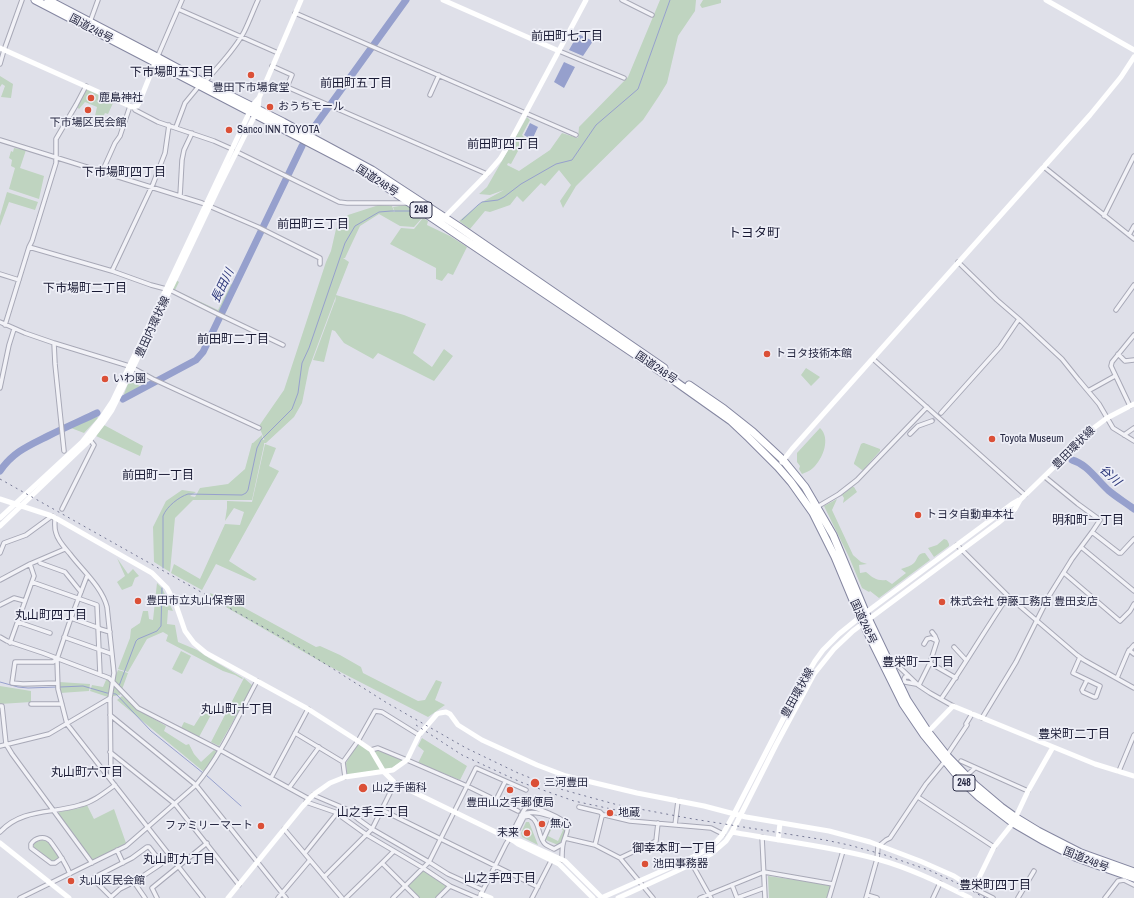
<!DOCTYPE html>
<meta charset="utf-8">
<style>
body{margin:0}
canvas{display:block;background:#dfe0e9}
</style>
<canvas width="1134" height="898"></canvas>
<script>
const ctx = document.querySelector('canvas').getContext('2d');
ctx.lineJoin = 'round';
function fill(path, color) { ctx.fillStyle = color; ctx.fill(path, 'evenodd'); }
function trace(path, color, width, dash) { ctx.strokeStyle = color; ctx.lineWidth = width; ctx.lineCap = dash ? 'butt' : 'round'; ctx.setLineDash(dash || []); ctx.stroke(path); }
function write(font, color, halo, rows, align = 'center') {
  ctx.font = font + ' "Archivo Narrow","Noto Sans JP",sans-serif'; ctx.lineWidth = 3.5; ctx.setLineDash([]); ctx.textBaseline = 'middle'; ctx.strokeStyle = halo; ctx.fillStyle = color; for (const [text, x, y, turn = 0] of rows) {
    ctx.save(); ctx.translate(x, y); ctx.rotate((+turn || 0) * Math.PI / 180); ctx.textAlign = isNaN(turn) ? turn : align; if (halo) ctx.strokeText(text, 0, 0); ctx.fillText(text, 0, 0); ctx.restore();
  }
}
fill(new Path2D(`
 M660 0H696L695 11 678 36 667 83 659 96 643 120 576 186 563 208 560 201 571 185 559 170 545 186 541 183 523 202 517 196 510 205 490 212 485 211 470 229 459 221 482 202 504 190 490 195 479 194 487 187 527 117 530 120 522 135 525 138 511 164 508 163 507 165 519 171 550 150 562 133 578 138 579 127 628 77Z
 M703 0H721V3L702 8 700 5Z
 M0 76 13 84 11 98 1 97 5 86 2 84 0 87Z
 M86 88 114 101 108 114 105 113 102 119H100L95 116 97 107 85 102 79 109 77 107Z
 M14 148 26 150 20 168 44 176 39 199 9 189 15 168 11 166 12 160 9 158 11 151 13 152Z
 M7 192 38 202 35 210 9 202 0 226V216Z
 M379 205 392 206 394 211H392L395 212 393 207 406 205 423 214H416L422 218 414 227 400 226 379 214 360 226 345 258H343L349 262 336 295 404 315 426 324 413 353 432 367 444 349 453 356 434 381 378 353 373 359 344 343 335 331 332 330 324 362 313 360 335 301V303L336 296 309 368 302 403 294 417 266 443H264V445L252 500H193L175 518 170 572 154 562 153 527 166 501 182 490 196 492 190 496 195 497 200 488 228 484 245 469 252 443H253L262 435 263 440 265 439H264L259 426 284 390 326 262 331 251 336 229 348 215Z
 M423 218 428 221 427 225 450 236 467 247 453 275 448 273 442 281 436 279V268L390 244 401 228 414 229Z
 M176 280 179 282 175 290 218 310 231 284 233 285 219 313 172 289Z
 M806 368 820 377 811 386 801 375Z
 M154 380 157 383 121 402 129 381 140 386Z
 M96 415 98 418 84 433 71 428 85 420Z
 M104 425 143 446 140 456 96 436Z
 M820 428C831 438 823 459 813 468 810 471 806 472 802 474L799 469 800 466 797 462V453Z
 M863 443H864L880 449V451L863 470H862L854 464V463L861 444Z
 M265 444 276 448 269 466 279 471 229 561 257 579 254 581 216 564 202 590 171 573 174 564 200 579 225 524 240 525 244 512 234 508 225 521 227 508V501L252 502Z
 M852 487H854L857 492 843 503 844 498 842 495Z
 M837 499 832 510 853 555 861 562 867 564 859 565 860 573 866 572C873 578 877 581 886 580L892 584 906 573 901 569C906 567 911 566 914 563 918 559 917 553 925 553L930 560 879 598 870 591 869 592 862 588 849 557 824 506Z
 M944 539 947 540 949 544V546L934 557 928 548 937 545Z
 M117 558 128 574 133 569 139 576 135 578 132 586 122 590 117 582 125 576Z
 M157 583 162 588 173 611 168 610 167 624 175 625 178 642 197 650 209 658 243 678 242 679 235 675 223 671 166 641 168 635 163 632 147 639 128 672 118 669 130 638 131 629 140 623 143 611H148L149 619 153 620Z
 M210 593 217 596 219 594 316 647 320 646 340 655 361 667 363 673 418 701 425 700 436 680 442 682 435 700 445 705 428 717 323 663 212 599Z
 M181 651 191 656 182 674 172 669Z
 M118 670 128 673 120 695 108 697 90 691 92 685 103 687 106 680H114Z
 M244 678 253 686 219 746 211 742Z
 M59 682 90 684 89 691 60 693Z
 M0 686 31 691V702L0 704Z
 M122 696C136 708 150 717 166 726L164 731 186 745 189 744 194 754 201 762 214 750 217 752 204 772 117 700Z
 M206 707 213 711 199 737 181 728 184 722 194 726Z
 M422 738 467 766 460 780 418 763 424 751 418 746Z
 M358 743 370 751 378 750 403 760 392 768 347 775 346 763Z
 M87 805 94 819 114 809 126 843 94 860 91 859 58 814 59 812 80 808Z
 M555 821C558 822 562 823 564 827 567 832 562 842 558 845L546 840V836L549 829 551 830 548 836 558 841 563 830 554 824Z
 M526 822H529L538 845 522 837 521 833Z
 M42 840 47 841 58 855V858L56 860 52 861 34 847V843Z
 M424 869 449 886 436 898H418L407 886Z
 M768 876 831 885 827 898H769Z`), '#bfd4c0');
fill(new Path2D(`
 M578 34 593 41 583 56 569 50Z
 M564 62 575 67 564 88 554 82Z
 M530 123 538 127 532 140 524 135Z`), '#96a0cd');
trace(new Path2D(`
 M462 220 478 205 482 202 498 200 504 197 521 184 556 164 572 160 596 125 638 89 670 0
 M163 568V516C167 506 179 497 188 494L242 495 246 493 248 490 257 448 261 440 292 409 298 393 302 363 309 348 345 243 355 226 379 212 391 211H410
 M0 682 18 687 28 688 57 687
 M119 686 136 641 138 639 157 631 161 626 162 588
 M60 687 83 686 107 693 116 694 151 731 203 773
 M206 775 241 806`), '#96a0cd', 1);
trace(new Path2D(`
 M312 130 406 0
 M123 399 196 360 203 352 302 146
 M1072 460C1087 464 1096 479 1108 490 1116 497 1125 502 1134 509
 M0 471C13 452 28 446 48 436 64 428 80 421 97 413`), '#96a0cd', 7);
trace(new Path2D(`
 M932 421 941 413`), '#babbc8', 3.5, [3.5, 2]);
const street = new Path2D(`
 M622 0 652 15
 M178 9 278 53
 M295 13 576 135
 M90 22 98 0
 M559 51 624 78
 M157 58 182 0
 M0 64 4 50 22 0
 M272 66 292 75 287 87 487 174
 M205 82C218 66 234 51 244 32 249 22 253 11 258 0
 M430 95 439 75
 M134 107 135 110 158 122 214 141 232 149
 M176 127 185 103 199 86
 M0 140 202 203 258 227 320 258V264
 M237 152 339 202 347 203H407
 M1044 167 1134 239
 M102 172 115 143 120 136 130 106
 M180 196 182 160 184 150 192 133
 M1104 216 1134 156
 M1129 235 1134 226
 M29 247 112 271 151 285 170 290 218 314 283 345
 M958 262 997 300 1019 319 1062 359 1078 379 1099 404 1113 428 1134 441
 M112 271 153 184 165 153 169 125
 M0 274 19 280
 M1116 310 1134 285
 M0 322 25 333 54 343 129 366 153 379 259 428
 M5 325 29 247 32 241 56 163V139L76 105 86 86
 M54 343 55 364 64 451
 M1118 354 1125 361 1134 360
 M873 359 1025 495
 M0 388 9 345 14 329
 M1088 391 1115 376
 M1130 406 1111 366 1112 362 1134 335
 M941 413 1000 347 1019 319
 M910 434 918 426 932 421
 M1124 435 1134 428
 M1045 477 1078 504 1100 520 1092 532
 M817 507 839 494 857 480 927 407
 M62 509 94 445 90 440
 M55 518C55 523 54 528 56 533 58 541 65 548 70 554 82 570 102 587 107 607L114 673 110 698 111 780
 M957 545 1008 596 1077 655 1084 660 1134 688
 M1081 547 1134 591
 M0 553 4 543 26 535 52 516
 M40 563 65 572 81 592
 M1064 573 1120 621 1130 611 1134 604
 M87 576 71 618 57 659 58 689 67 724 203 898
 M0 580 30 564 65 549
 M32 582 97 605 100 674
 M0 605 14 598 25 601
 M71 618 99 628 100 629 110 632
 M18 622 50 633
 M932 632 935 636 937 641 930 663 956 678
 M0 637 7 641 43 653 109 678 112 681 138 708 220 750 309 799
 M64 637 112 654
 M10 643 34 576 30 564
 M924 644 927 639 931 638 937 641
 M954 647 966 660
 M1129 650 1134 654
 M889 657 918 685 930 693 953 706
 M1080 657 1073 673 1100 686 1096 697H1094L1083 692 1082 690 1087 680
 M57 659 53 662H15L12 683 23 684 57 683
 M909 677H905L904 679 905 682 916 684
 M1117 678 1128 652 1134 645
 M919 685 930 663
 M941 699C964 666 985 630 1008 596
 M31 704H62
 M0 706H2L6 744 12 754 92 863
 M110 715 196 785 286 898
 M982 718 1016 662 1049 596 1072 559 1092 532 1119 553H1121L1134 539
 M295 733 343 762
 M0 746 49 734 110 698
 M371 750 378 748 407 760 467 786 518 811
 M110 752 175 804 239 885
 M947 755 967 725 966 724 972 714
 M961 761 1028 791
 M1119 771 1134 735
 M966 776 975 768
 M345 777 343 762 358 741 375 711 382 712 419 735
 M271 778 308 709
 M289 788 319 747
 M313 795 346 809 358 819 372 829 429 862 448 874 483 890
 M918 797 994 847
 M496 800 505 782
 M306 802 335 812 367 835 423 868 450 886 478 898
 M579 807 600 812 603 815
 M382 810 538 887
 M521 815C530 810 541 813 550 816
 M675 825 678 801
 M284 829 342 898
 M0 832C22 808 52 814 80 805 93 802 104 793 115 785
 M513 833V831L524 810 527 807C534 806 564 818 567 825 569 831 564 838 563 844 562 849 562 855 562 860
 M762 837 765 898
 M565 838 595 845 620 858 653 898
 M543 840 553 817
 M595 845 602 816 605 815 630 821 711 828 723 834
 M147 847H149L161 862V864L134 882 120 889 111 897 95 881V877L132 858Z
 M117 850 123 863
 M394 851 382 863 417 898
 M305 853 337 813
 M62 858 55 863H51L31 848V844C35 838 44 835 50 841 58 852 65 861 70 874
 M620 858 656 841 658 823
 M692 864 711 898
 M324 877 372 829 395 783
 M134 882 145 898
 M732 885 737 898 764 888
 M973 888 993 898
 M867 895 877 898
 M20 898 126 846 196 785C222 754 238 716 257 681
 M157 898 152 888 207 843
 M278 898 310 860
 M346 898 382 863
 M393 898 429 862 476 768 526 790
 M438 898 450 886
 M479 898 506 844 513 833H516L524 817 529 816C541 821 537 836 545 844 547 846 551 847 554 849L563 844
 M532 898 551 861
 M700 898 764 872 833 884
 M829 898 843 851
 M866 898 877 859 878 847 880 845 886 840 890 838 926 784 945 761
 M933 898 940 883
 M1018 898 1034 871
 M1105 898 1118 881 1124 880 1134 885`);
const highway = new Path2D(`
 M35 0 352 165 373 178 676 382 731 421 749 438 778 467 791 482 813 513 835 557 860 617 903 704 924 735 960 779 979 797 1013 823 1044 841 1075 857 1108 869 1134 878
 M48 0 157 57 205 83 283 122 372 170 459 227 664 368
 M689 385 724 409 753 432 783 460 805 487 833 535 866 614 907 700 928 732 947 756 975 785 1001 807 1015 817 1038 831 1081 853 1134 872`);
trace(street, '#a8a9b7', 5.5);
trace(highway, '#8587a1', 9);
trace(street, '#f2f2f7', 3.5);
trace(new Path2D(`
 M443 0 559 51
 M1046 0 1134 50
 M0 48 132 107 137 106 139 103 155 63
 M443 219 487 174 500 159 509 144 586 0
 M782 462 792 449 1090 115 1121 77 1134 57
 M0 499 52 516 152 573 167 588 176 605 185 631 194 643 206 653 308 709 358 741 371 750 384 772 395 783 514 841 518 844 559 864 593 898
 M0 518 82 442 102 417 112 402 169 283 249 113 252 106 259 98 301 0
 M0 526 90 440 103 423 112 410 133 368 218 189 258 109 259 99
 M926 734 953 706 1095 764 1134 776
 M732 832C780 841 830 846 877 859 910 868 940 883 970 898
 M778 840 780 823
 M514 841H520L565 861 602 898
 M0 843 69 898
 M973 890 994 847 1013 823 1028 791 1053 747
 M481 894 491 898
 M228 898 302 807 313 795 330 783 345 777 393 770 407 760 419 735 437 714 440 713 446 712 450 714 458 725 482 740 537 765 566 776 637 793 704 806 746 817 829 831 870 842 920 861 954 876 973 888
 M601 898 689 859 704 851 717 841 723 834 734 814 796 694 815 661 823 650 839 634 860 617 1012 504 1019 500
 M618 898 692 864 711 854 726 841 732 832 776 745 814 674 834 649 853 631 998 523 1015 509 1020 500 1095 427 1107 418 1134 404`), '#fff', 5);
trace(highway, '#fff', 7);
trace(new Path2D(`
 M0 479 297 646 387 703 466 748 518 773 553 787 578 794 618 805 693 819 825 840 849 845 885 855 931 871 963 886 985 898
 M416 725 462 755 503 774 523 783 574 801 630 813`), '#767995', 1, [2, 4]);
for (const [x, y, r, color] of [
 [251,75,4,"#db5037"],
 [91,98,4,"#db5037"],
 [270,107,4,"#db5037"],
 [88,110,4,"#db5037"],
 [229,130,4,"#db5037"],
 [767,354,4,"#db5037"],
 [105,379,4,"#db5037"],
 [992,439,4,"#db5037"],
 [918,515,4,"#db5037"],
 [138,601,4,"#db5037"],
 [942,602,4,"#db5037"],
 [535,783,5,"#db5037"],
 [363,788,5,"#db5037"],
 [510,790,4,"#db5037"],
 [610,813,4,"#db5037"],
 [542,824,4,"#db5037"],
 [261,826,4,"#db5037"],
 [527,833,4,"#db5037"],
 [645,864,4,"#db5037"],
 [71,881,4,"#db5037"]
]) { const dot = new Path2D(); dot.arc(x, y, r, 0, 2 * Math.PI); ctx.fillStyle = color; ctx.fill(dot); trace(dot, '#eeeff7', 1.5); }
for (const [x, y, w] of [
 [421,210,22],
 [964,783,22]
]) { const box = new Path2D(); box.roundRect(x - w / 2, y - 8, w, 16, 3); ctx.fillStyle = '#eeeff7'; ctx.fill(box); trace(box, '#262842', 1); }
write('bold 10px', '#262842', null, [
 ["248",421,210],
 ["248",964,783]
]);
write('11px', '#262842', '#eeeff7', [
 ["国道248号",91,29,28],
 ["国道248号",377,181,33],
 ["豊田内環状線",153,327,-65],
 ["国道248号",656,368,34],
 ["豊田環状線",1074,448,-45],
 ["国道248号",863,622,65],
 ["豊田環状線",798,693,-61],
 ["国道248号",1086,860,22]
]);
write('11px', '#262842', '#eeeff7', [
 ["豊田下市場食堂",251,88,"center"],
 ["鹿島神社",99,98],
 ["おうちモール",278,107],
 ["下市場区民会館",88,123,"center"],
 ["Sanco INN TOYOTA",237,130],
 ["トヨタ技術本館",775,354],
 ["いわ園",113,379],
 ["Toyota Museum",1000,439],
 ["トヨタ自動車本社",926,515],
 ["豊田市立丸山保育園",146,601],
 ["株式会社 伊藤工務店 豊田支店",950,602],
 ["三河豊田",544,783],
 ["山之手歯科",372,788],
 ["豊田山之手郵便局",510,803,"center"],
 ["地蔵",618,813],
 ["無心",550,824],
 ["ファミリーマート",253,826,"right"],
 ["未来",519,833,"right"],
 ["池田事務器",653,864],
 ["丸山区民会館",79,881]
], 'left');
write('12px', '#181933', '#eeeff7', [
 ["前田町七丁目",567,37],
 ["下市場町五丁目",172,73],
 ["前田町五丁目",356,84],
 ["前田町四丁目",503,145],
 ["下市場町四丁目",124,173],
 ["前田町三丁目",313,225],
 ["下市場町二丁目",85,289],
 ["前田町二丁目",233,340],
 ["前田町一丁目",158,476],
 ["明和町一丁目",1088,521],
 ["丸山町四丁目",51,616],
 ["豊栄町一丁目",918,663],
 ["丸山町十丁目",237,710],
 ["豊栄町二丁目",1074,735],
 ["丸山町六丁目",87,773],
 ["山之手三丁目",373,813],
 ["御幸本町一丁目",674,849],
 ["丸山町九丁目",179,860],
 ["山之手四丁目",500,879],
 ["豊栄町四丁目",995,886]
]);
write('italic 12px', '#2c377a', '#eeeff7', [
 ["長田川",223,286,-64],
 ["谷川",1110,476,42]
]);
write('13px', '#181933', '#eeeff7', [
 ["トヨタ町",754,234]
]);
</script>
